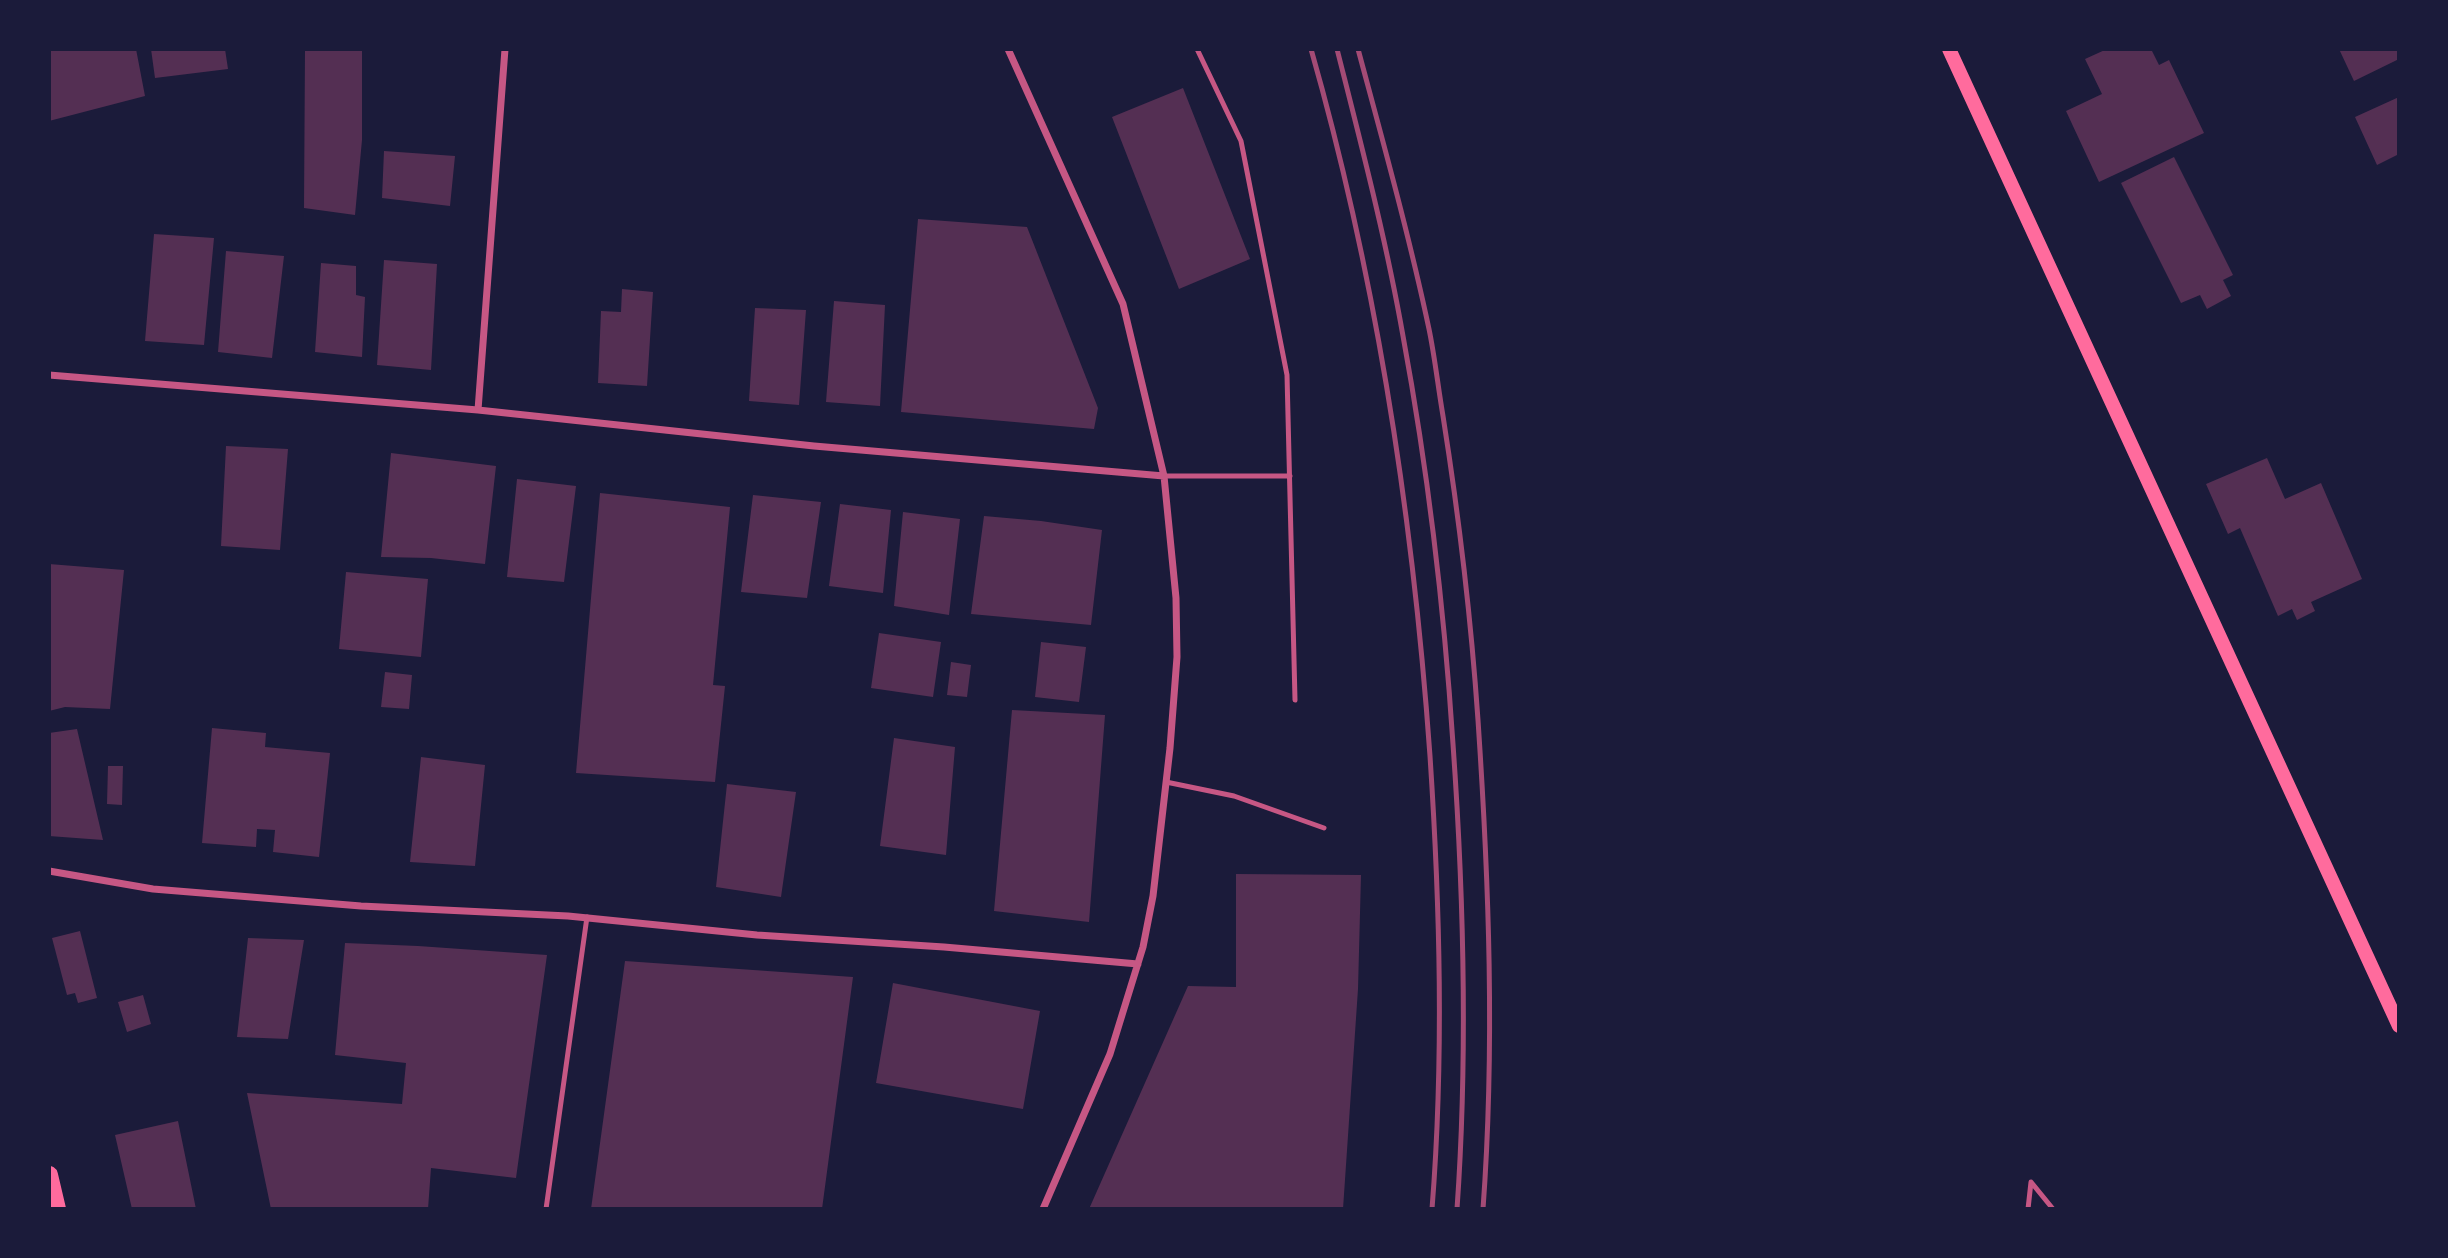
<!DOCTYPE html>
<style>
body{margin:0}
#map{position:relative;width:2448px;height:1258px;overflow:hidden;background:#1b1b3a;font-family:Barlow,sans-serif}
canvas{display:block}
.frame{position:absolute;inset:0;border:51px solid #1b1b3a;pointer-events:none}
</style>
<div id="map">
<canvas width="2448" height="1258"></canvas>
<div class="frame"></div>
</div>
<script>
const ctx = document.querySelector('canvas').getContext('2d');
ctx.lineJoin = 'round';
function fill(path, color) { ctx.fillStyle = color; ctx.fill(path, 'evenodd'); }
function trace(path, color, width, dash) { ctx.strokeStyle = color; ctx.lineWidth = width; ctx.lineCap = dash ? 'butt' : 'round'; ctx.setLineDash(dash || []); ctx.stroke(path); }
fill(new Path2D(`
 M49 49H136L145 96 49 121Z
 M151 49H225L228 69 155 78Z
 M305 49H362V140L355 215 304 208Z
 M2107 49H2151L2159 65 2169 60 2204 133 2099 182 2066 111 2102 94 2085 59Z
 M2339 49H2399V59L2354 81Z
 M1183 88 1250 259 1179 289 1112 117Z
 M2399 97V154L2377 165 2355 117Z
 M384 151 455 156 450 206 382 198Z
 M2174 157 2233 275 2223 280 2231 296 2207 309 2200 295 2181 303 2121 183Z
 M918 219 1027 227 1098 408 1094 429 901 412Z
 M154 234 214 238 204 345 145 341Z
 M226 251 284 256 272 358 218 352Z
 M384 260 437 264 431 370 377 365Z
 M321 263 356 266V295L365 297 362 357 315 352Z
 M622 289 653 292 647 386 598 383 601 311 621 312Z
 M834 301 885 305 880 406 826 402Z
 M755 308 806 310 799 405 749 401Z
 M226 446 288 449 280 550 221 546Z
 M391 453 496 466 485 564 431 558 381 557Z
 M2267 458 2285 499 2321 483 2362 579 2311 602 2315 611 2297 620 2292 609 2278 616 2240 528 2228 534 2206 484Z
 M517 479 576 486 564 582 507 577Z
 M600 493 730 507 713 685 725 686 715 782 576 773Z
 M753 495 821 502 807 598 741 592Z
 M840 504 891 510 883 593 829 586Z
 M903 512 960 519 949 615 894 606Z
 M984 516 1041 521 1102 530 1091 625 971 614Z
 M49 564 124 570 110 709 65 707 49 711Z
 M346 572 428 579 421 657 339 649Z
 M879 633 941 642 933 697 871 688Z
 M1041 642 1086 647 1079 702 1035 697Z
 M951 662 971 665 967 697 947 695Z
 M385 672 412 675 409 709 381 707Z
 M1012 710 1105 715 1089 922 994 911Z
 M212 728 266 733 265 747 330 753 319 857 273 852 275 830 257 829 256 847 202 843Z
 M77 729 103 840 49 836V733Z
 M894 738 955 747 946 855 880 846Z
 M421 757 485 765 475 866 410 862Z
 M108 766H123L122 805 107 804Z
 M727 784 796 792 781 897 716 887Z
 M1236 874 1361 875 1358 989 1343 1209H1089L1188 986 1236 987Z
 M80 931 97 998 78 1003 75 993 67 995 52 938Z
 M248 938 304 940 288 1039 237 1037Z
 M345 943 418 946 547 955 516 1178 431 1168 428 1209H271L247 1093 402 1104 406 1063 335 1055Z
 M625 961 853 977 822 1209H591Z
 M893 983 1040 1011 1023 1109 876 1083Z
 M143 995 151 1024 127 1032 118 1002Z
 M178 1121 196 1209H132L115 1135Z`), '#542f53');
trace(new Path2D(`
 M1197 49 1241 141 1287 375 1295 700
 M1164 476H1290
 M1166 782 1234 796 1324 828
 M546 1209 587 917
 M2028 1209 2031 1182 2053 1209`), '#c65784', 5);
trace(new Path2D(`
 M1008 49 1123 304 1164 476 1176 598 1177 657 1170 748 1153 896 1143 947 1110 1054 1043 1209
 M49 375 478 410 814 446 1164 476
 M478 410 505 49
 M49 871 153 889 361 906 568 916 757 935 944 947 1138 964`), '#c65784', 7);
trace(new Path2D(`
 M1949 49 2399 1026`), '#ff6b9d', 14);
trace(new Path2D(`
 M49 1175 57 1209`), '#ff6b9d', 18);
trace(new Path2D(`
 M1311 49C1377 280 1413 517 1430 756 1440 907 1444 1058 1432 1209
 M1337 49C1361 144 1386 239 1403 336 1428 471 1444 607 1453 744 1464 899 1468 1054 1457 1209
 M1358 49C1383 142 1409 235 1429 329 1435 358 1438 387 1443 416 1459 517 1471 618 1478 720 1489 883 1495 1046 1483 1209`), '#a44b75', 5);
</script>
